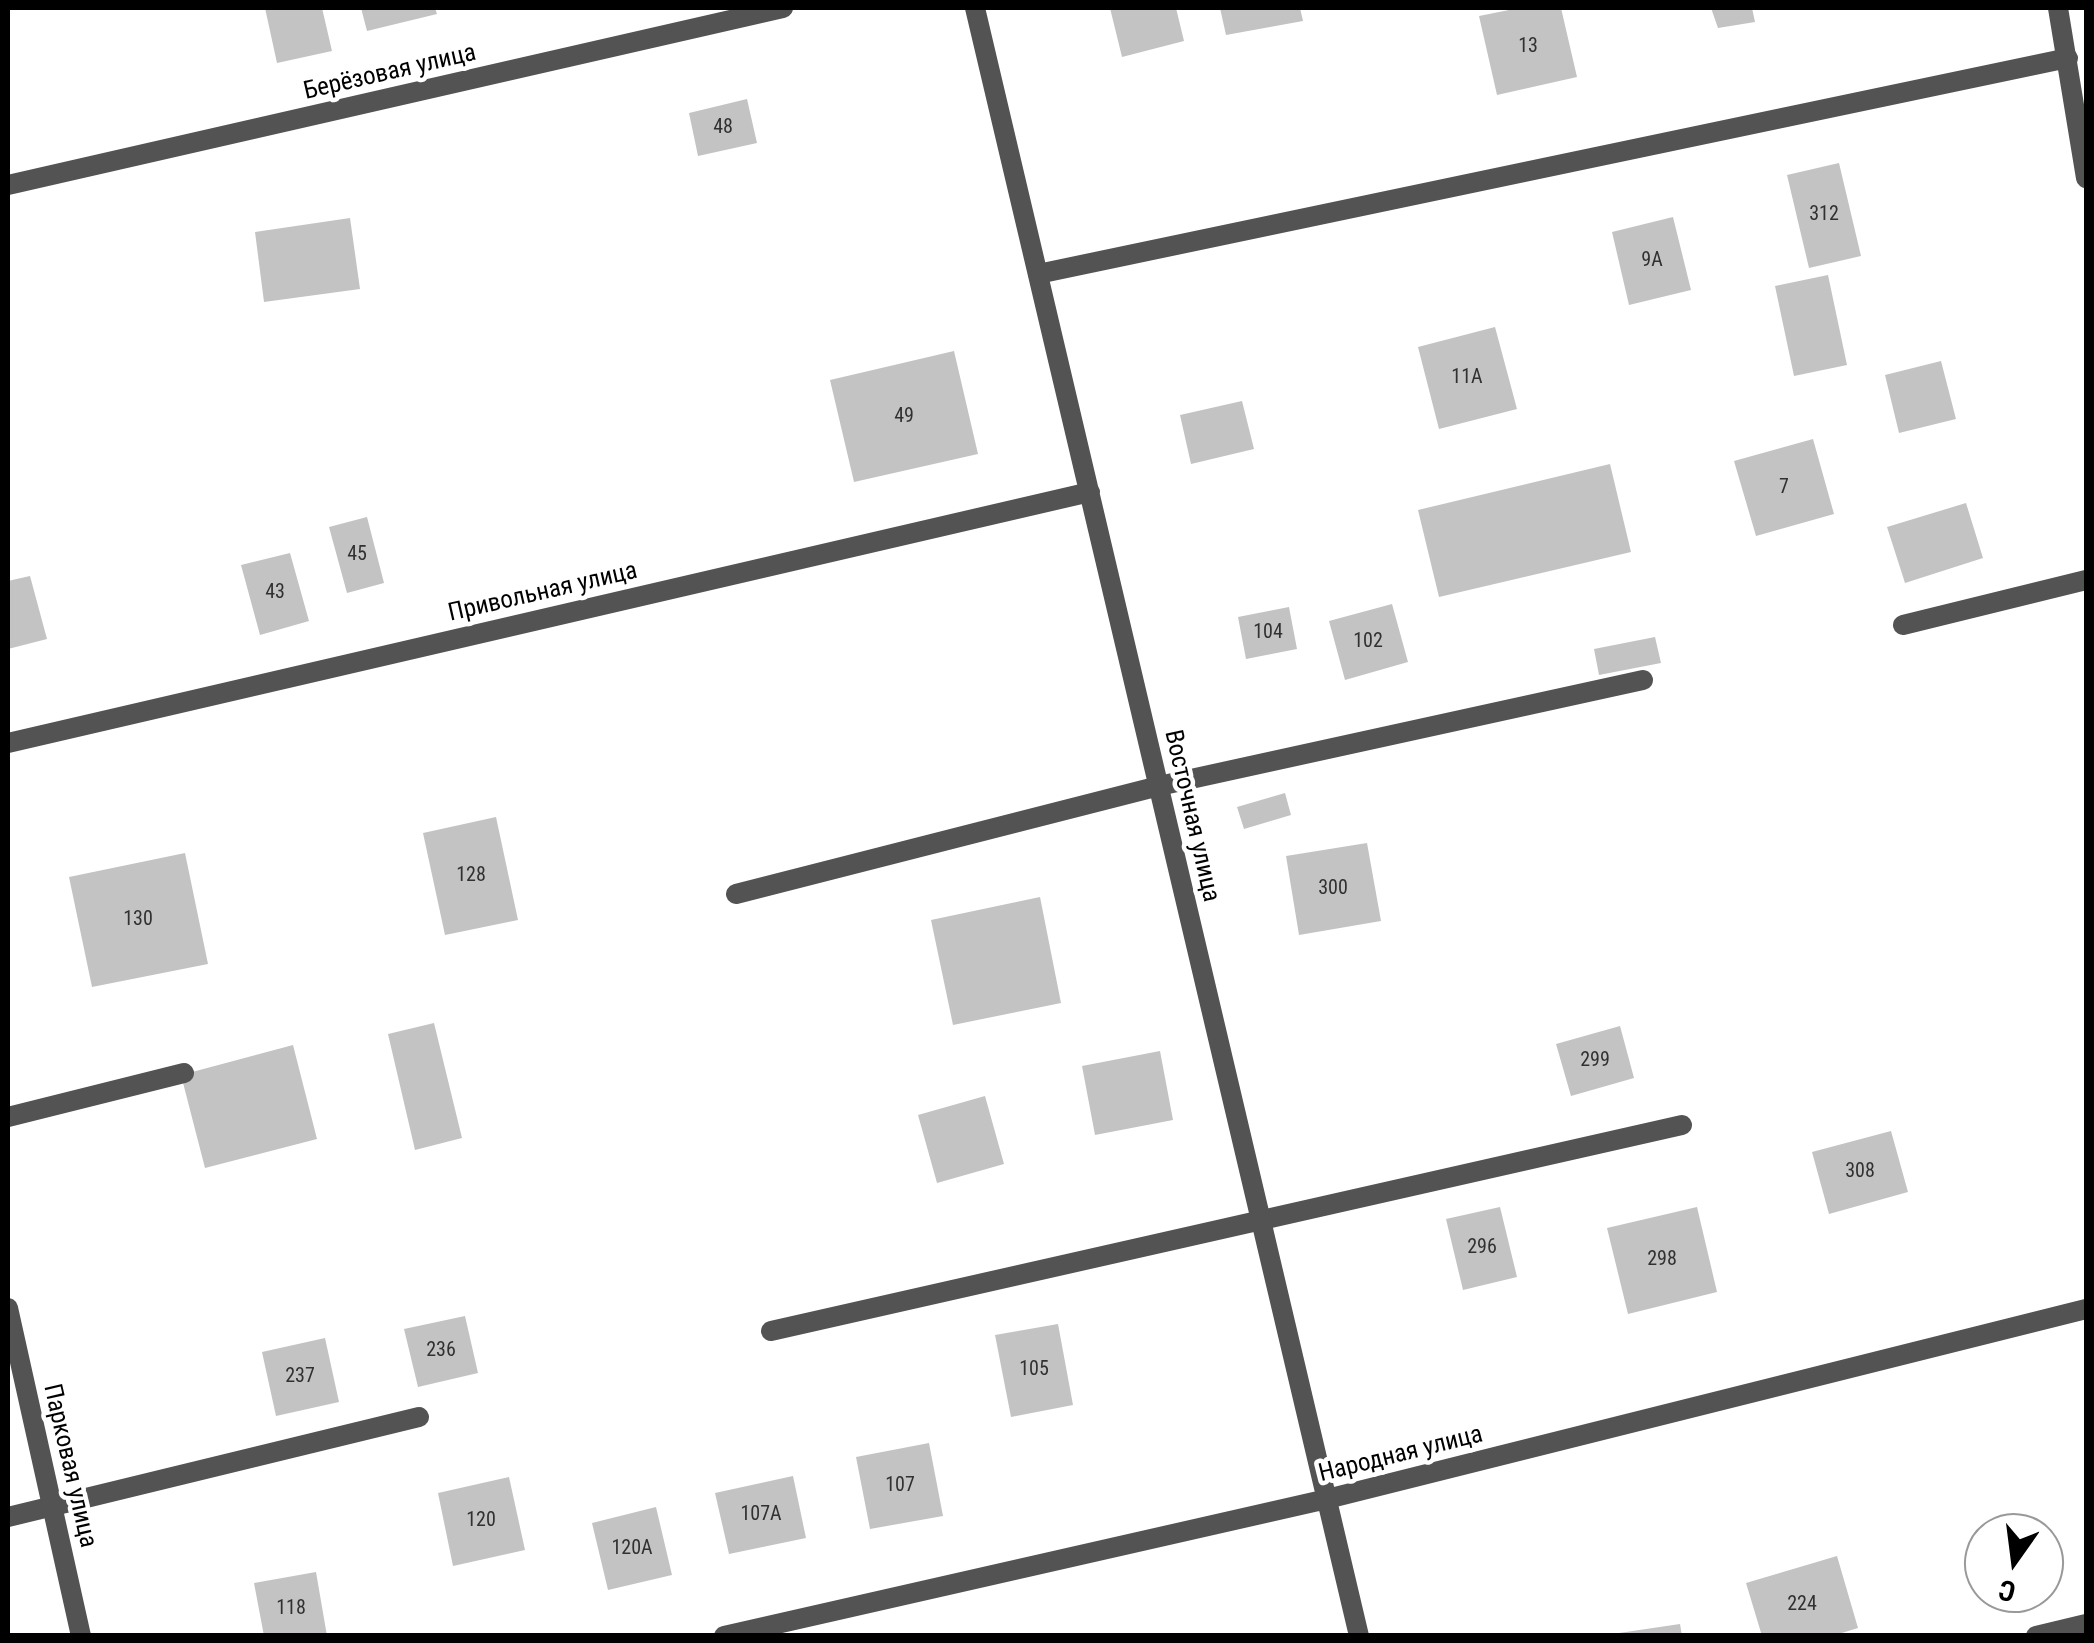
<!DOCTYPE html>
<meta charset="utf-8">
<style>
body{margin:0}
#map{position:relative;width:2094px;height:1643px;overflow:hidden;background:#fff;font-family:"Roboto Condensed",sans-serif}
canvas{display:block}
.frame{position:absolute;inset:0;border:10px solid #000;pointer-events:none}
.north{position:absolute;left:1964px;top:1513px;width:100px;height:100px;box-sizing:border-box;background:#fff;border:2px solid #999;border-radius:50%;rotate:194deg;font-size:28px;font-weight:700;line-height:40px;text-align:center;color:#000}
.north::after{content:'';display:block;margin:auto;width:35px;height:45px;background:#000;clip-path:polygon(50% 0,100% 100%,50% 72%,0 100%)}
</style>
<div id="map">
<canvas width="2094" height="1643"></canvas>
<div class="frame"></div>
<div class="north">С</div>
</div>
<script>
const ctx = document.querySelector('canvas').getContext('2d');
ctx.lineJoin = 'round';
function fill(path, color) { ctx.fillStyle = color; ctx.fill(path, 'evenodd'); }
function trace(path, color, width, dash) { ctx.strokeStyle = color; ctx.lineWidth = width; ctx.lineCap = dash ? 'butt' : 'round'; ctx.setLineDash(dash || []); ctx.stroke(path); }
function write(font, color, halo, rows, align = 'center') {
  ctx.font = font + ' "Roboto Condensed",sans-serif'; ctx.lineWidth = 9; ctx.setLineDash([]); ctx.textBaseline = 'middle'; ctx.strokeStyle = halo; ctx.fillStyle = color; for (const [text, x, y, turn = 0] of rows) {
    ctx.save(); ctx.translate(x, y); ctx.rotate((+turn || 0) * Math.PI / 180); ctx.textAlign = isNaN(turn) ? turn : align; if (halo) ctx.strokeText(text, 0, 0); ctx.fillText(text, 0, 0); ctx.restore();
  }
}
fill(new Path2D(`
 M265 8H322L332 51 277 63Z
 M361 8H435L437 14 367 31Z
 M1110 8H1176L1184 41 1122 57Z
 M1220 8H1300L1303 21 1226 35Z
 M1519 8H1561L1577 77 1497 95 1479 16Z
 M1711 8H1752L1755 22 1718 28Z
 M747 99 757 143 698 156 689 113Z
 M1839 163 1861 256 1809 268 1787 175Z
 M1673 217 1691 290 1629 305 1612 232Z
 M350 218 360 289 264 302 255 232Z
 M1828 275 1847 365 1794 376 1775 286Z
 M1495 327 1517 409 1439 429 1418 347Z
 M954 351 978 454 854 482 830 380Z
 M1941 361 1956 419 1899 433 1885 375Z
 M1242 401 1254 449 1191 464 1180 415Z
 M1813 439 1834 514 1756 536 1734 461Z
 M1610 464 1631 552 1439 597 1418 510Z
 M1966 503 1983 558 1905 583 1887 527Z
 M367 517 384 583 347 593 329 527Z
 M290 553 309 621 260 635 241 565Z
 M30 576 47 639 8 649V581Z
 M1392 604 1408 662 1345 680 1329 621Z
 M1289 607 1297 649 1246 659 1238 617Z
 M1655 637 1661 663 1599 675 1594 649Z
 M1285 793 1291 815 1244 829 1237 807Z
 M496 817 518 920 445 935 423 833Z
 M1367 843 1381 921 1299 935 1286 856Z
 M185 853 208 964 92 987 69 877Z
 M1040 897 1061 1003 953 1025 931 920Z
 M434 1023 462 1138 415 1150 388 1034Z
 M1620 1026 1634 1078 1571 1096 1556 1044Z
 M293 1045 317 1139 205 1168 181 1075Z
 M1160 1051 1173 1120 1095 1135 1082 1066Z
 M985 1096 1004 1164 937 1183 918 1115Z
 M1891 1131 1908 1192 1829 1214 1812 1152Z
 M1500 1207 1517 1277 1463 1290 1446 1219Z
 M1697 1207 1717 1292 1628 1314 1607 1228Z
 M465 1316 478 1373 418 1387 404 1329Z
 M1058 1324 1073 1405 1011 1417 995 1335Z
 M325 1338 339 1402 276 1416 262 1352Z
 M929 1443 943 1516 870 1529 856 1457Z
 M793 1476 806 1538 729 1554 715 1493Z
 M509 1477 525 1550 453 1566 438 1493Z
 M656 1507 672 1575 608 1590 592 1523Z
 M1837 1556 1858 1628 1832 1636H1762L1746 1583Z
 M316 1572 327 1636H264L254 1583Z
 M1680 1624 1682 1636H1619V1633Z`), '#c3c3c3');
trace(new Path2D(`
 M1038 274 2068 58
 M1903 625 2086 580
 M736 894 1159 786 1643 680
 M8 1117 184 1073
 M771 1331 1682 1125
 M8 1517 419 1417
 M2036 1636 2086 1624`), '#535353', 20);
trace(new Path2D(`
 M975 8 1359 1636
 M2058 8 2086 178
 M8 185 783 8
 M8 743 1090 492
 M8 1308 81 1636
 M724 1636 1327 1499 2086 1309`), '#535353', 20);
write('20px', '#313131', null, [
 ["13",1528,47],
 ["48",723,128],
 ["312",1824,215],
 ["9А",1652,261],
 ["11А",1467,378],
 ["49",904,417],
 ["7",1784,488],
 ["45",357,555],
 ["43",275,593],
 ["104",1268,633],
 ["102",1368,642],
 ["128",471,876],
 ["300",1333,889],
 ["130",138,920],
 ["299",1595,1061],
 ["308",1860,1172],
 ["296",1482,1248],
 ["298",1662,1260],
 ["236",441,1351],
 ["105",1034,1370],
 ["237",300,1377],
 ["107",900,1486],
 ["107А",761,1515],
 ["120",481,1521],
 ["120А",632,1549],
 ["224",1802,1605],
 ["118",291,1609]
]);
write('25px', '#000', '#fff', [
 ["Берёзовая улица",390,73,-13],
 ["Привольная улица",543,593,-13],
 ["Восточная улица",1191,816,77],
 ["Народная улица",1401,1455,-14],
 ["Парковая улица",69,1466,77]
]);
</script>
